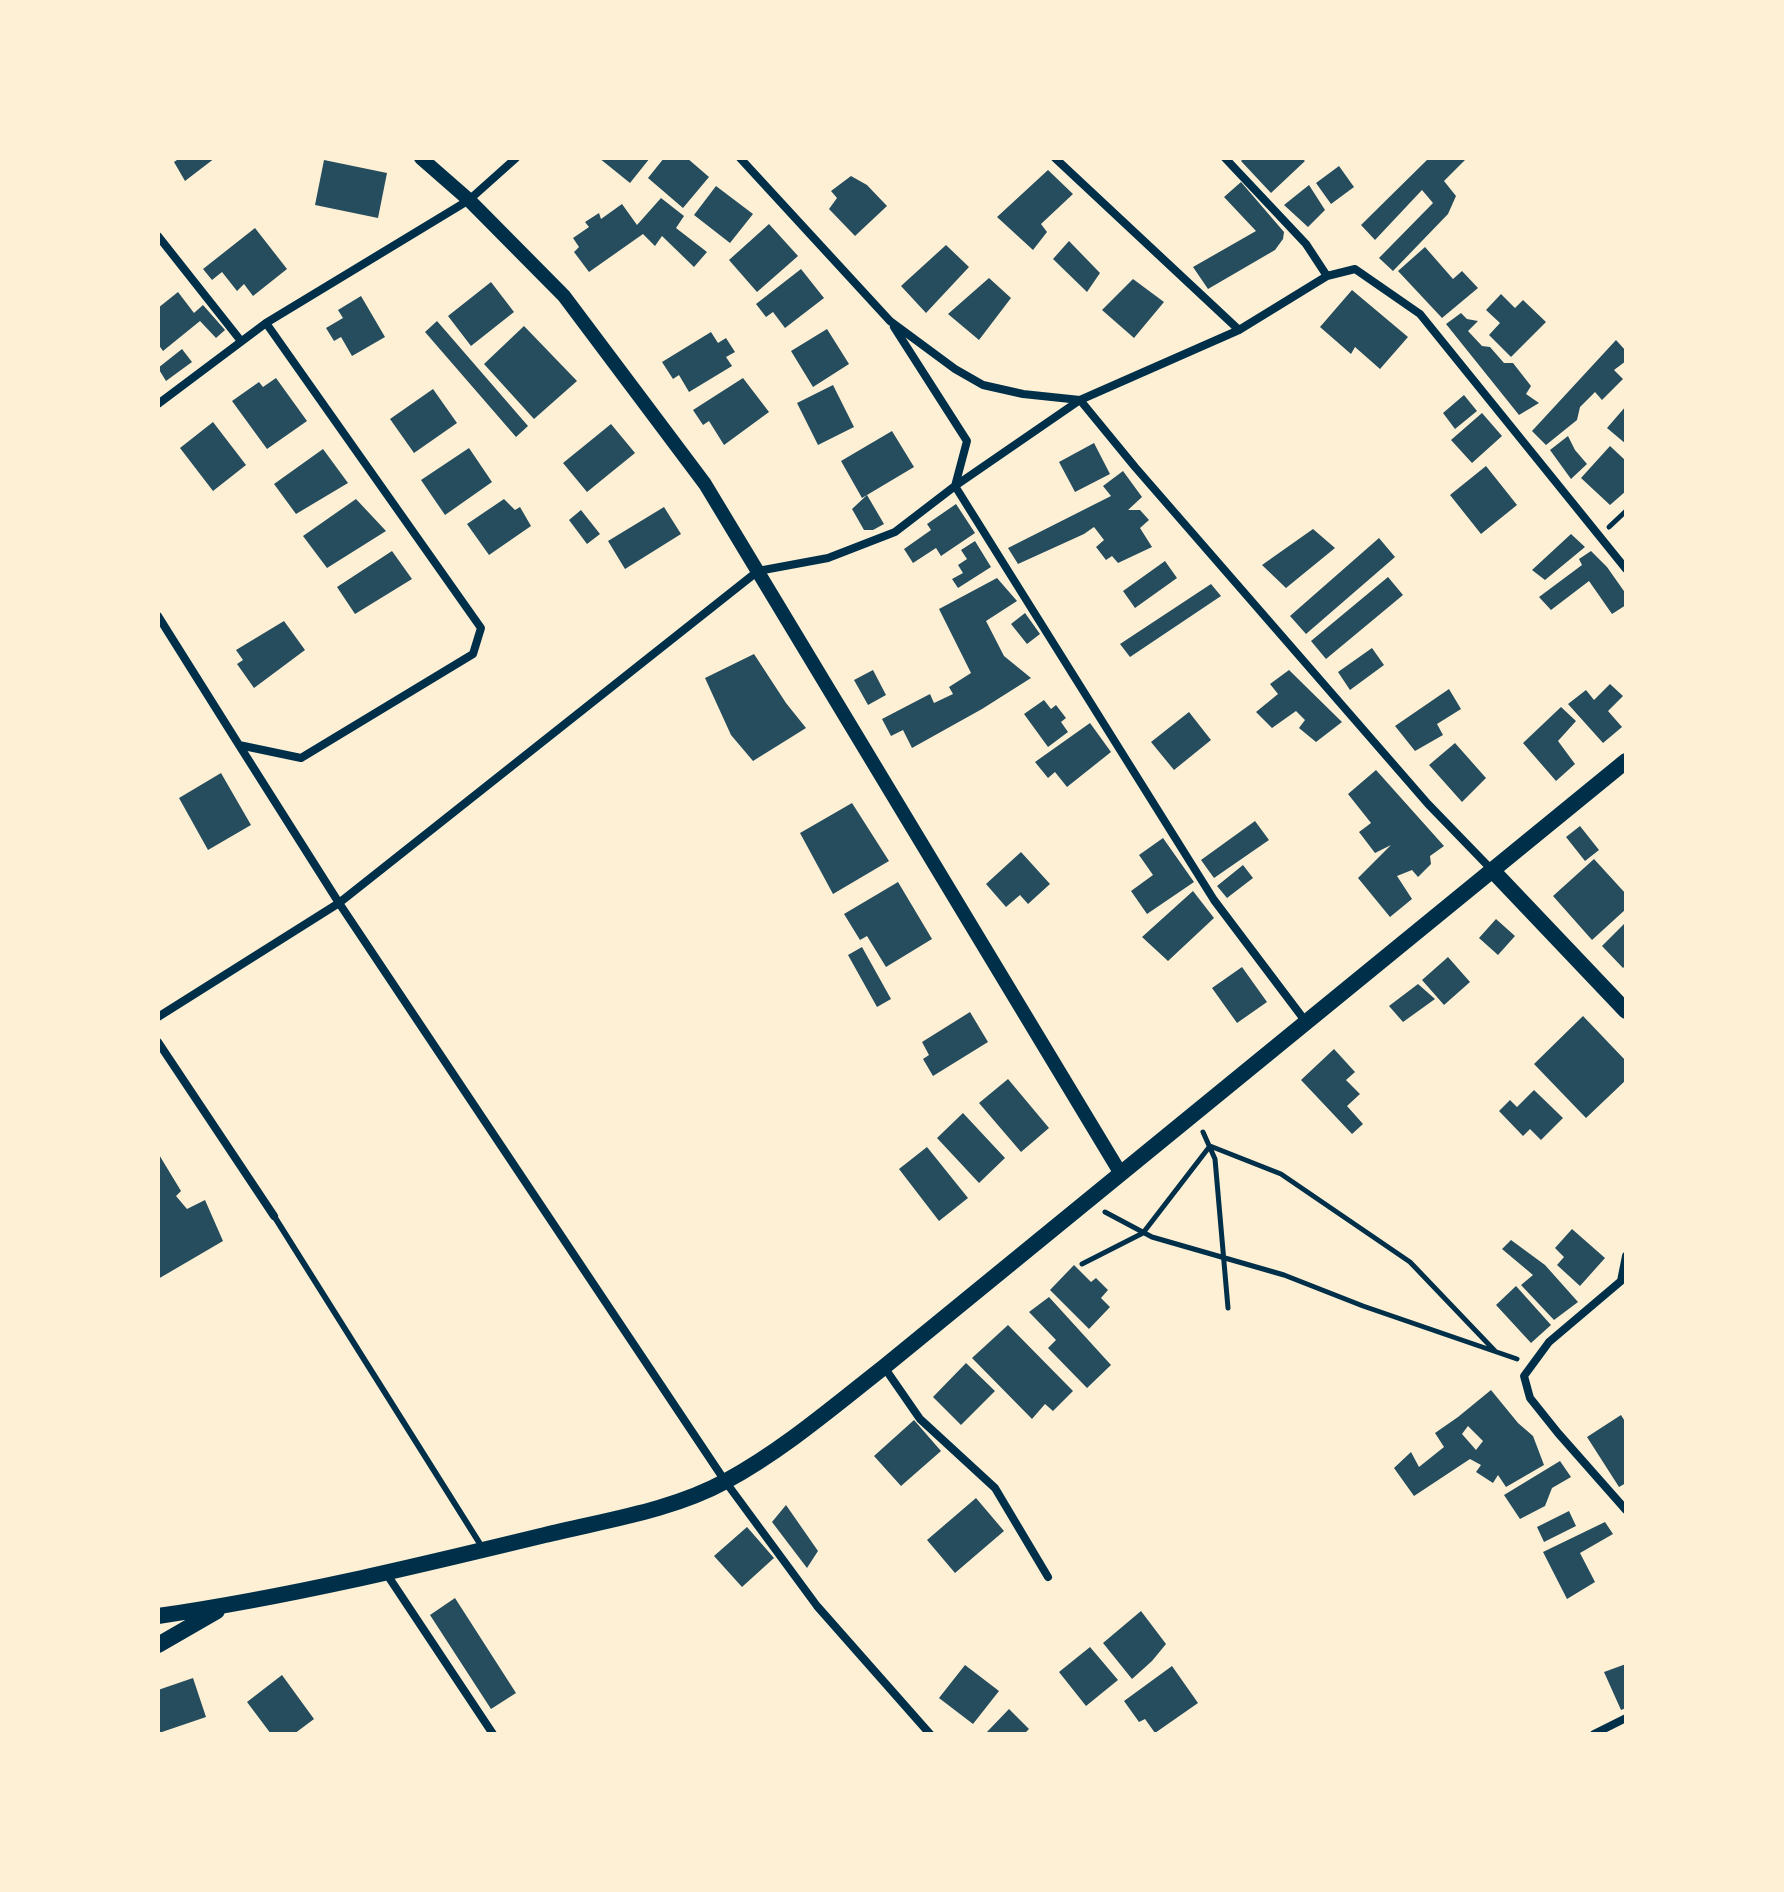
<!DOCTYPE html>
<style>
body{margin:0}
#map{position:relative;width:1784px;height:1892px;overflow:hidden;background:#fdf0d5;font-family:"Nunito Sans",sans-serif}
canvas{display:block}
.frame{position:absolute;inset:0;border:160px solid #fdf0d5;pointer-events:none}
</style>
<div id="map">
<canvas width="1784" height="1892"></canvas>
<div class="frame"></div>
</div>
<script>
const ctx = document.querySelector('canvas').getContext('2d');
ctx.lineJoin = 'round';
function fill(path, color) { ctx.fillStyle = color; ctx.fill(path, 'evenodd'); }
function trace(path, color, width, dash) { ctx.strokeStyle = color; ctx.lineWidth = width; ctx.lineCap = dash ? 'butt' : 'round'; ctx.setLineDash(dash || []); ctx.stroke(path); }
fill(new Path2D(`
 M180 158H215L185 181 174 162Z
 M599 158H650L630 183Z
 M664 158H687L709 177 683 208 648 178Z
 M1244 158H1301L1305 161 1271 193 1241 161Z
 M1429 158H1467L1444 181 1456 196 1448 214 1393 271 1379 258 1433 203 1422 190 1375 240 1361 225Z
 M324 160 387 173 378 218 315 205Z
 M1339 166 1354 187 1331 204 1316 183Z
 M1048 170 1073 194 1041 224 1047 232 1033 250 997 217Z
 M851 176 867 185 887 206 855 236 829 209 837 198 831 191Z
 M1241 182 1284 232 1283 239 1275 250 1208 289 1193 267 1256 231 1224 197Z
 M1309 185 1325 210 1308 227 1284 205Z
 M716 186 753 214 730 243 694 215Z
 M661 198 684 216 676 228 707 252 694 267 662 236 655 246 643 234 589 272 574 252 579 247 573 238 589 227 585 222 599 213 601 219 622 204 637 225Z
 M769 224 798 256 757 292 729 260Z
 M255 228 287 269 253 296 244 284 237 291 222 272 212 280 203 269Z
 M1069 241 1100 273 1087 292 1053 259Z
 M946 245 969 267 926 313 901 286Z
 M1425 247 1453 279 1462 271 1478 288 1442 318 1398 271Z
 M801 269 824 298 785 328 773 312 766 317 756 304Z
 M989 278 1011 298 979 340 948 314Z
 M1133 279 1164 302 1134 338 1102 310Z
 M491 282 514 312 471 346 448 316Z
 M1352 290 1408 337 1380 369 1355 347 1351 354 1320 327Z
 M178 292 194 313 203 305 225 330 216 338 200 321 163 351 158 344V308Z
 M1501 294 1515 308 1523 300 1546 322 1511 357 1489 335 1500 323 1486 310Z
 M361 296 385 337 352 356 341 337 334 341 326 328 343 318 338 310Z
 M1461 313 1467 319 1478 321 1468 331 1482 346 1490 347 1504 363H1513L1531 386 1526 394 1539 403 1519 415 1446 324Z
 M437 321 528 426 516 437 425 332Z
 M524 326 577 381 534 419 484 364Z
 M827 329 849 364 813 387 791 351Z
 M711 332 718 343 726 338 735 352 726 357 732 366 689 392 679 375 673 379 662 362Z
 M1616 340 1626 351V361L1614 370 1623 379 1602 400 1595 392 1580 407 1577 420 1546 445 1532 431Z
 M182 349 192 362 166 381 158 368Z
 M276 378 307 421 267 449 232 401 259 382 263 387Z
 M743 378 769 412 724 445 709 421 703 425 693 410Z
 M833 385 854 427 818 445 797 403Z
 M433 389 457 423 414 453 390 419Z
 M1464 395 1477 411 1455 429 1443 413Z
 M1626 406V444L1607 428Z
 M1482 413 1502 436 1472 463 1451 440Z
 M213 422 246 465 213 491 180 448Z
 M611 424 635 453 587 492 563 463Z
 M892 431 914 467 867 495 884 524 873 530H864L852 509 867 495 862 498 841 461Z
 M1568 436 1575 450 1587 464 1571 479 1550 450Z
 M1094 443 1110 474 1075 492 1059 462Z
 M1610 446 1626 461V491L1610 505 1581 478Z
 M469 448 492 482 445 515 421 480Z
 M323 449 348 483 296 514 274 484Z
 M1486 466 1517 505 1481 534 1450 495Z
 M1123 471 1142 497 1128 510H1140L1149 520 1140 528 1152 547 1118 563 1112 556 1106 560 1096 547 1104 540 1094 527 1084 534 1018 564 1008 548 1111 496 1103 486Z
 M356 499 386 531 327 568 303 536Z
 M504 499 515 510 520 507 531 526 489 555 467 524Z
 M956 504 975 533 941 556 936 548 913 563 904 549 931 530 927 524Z
 M664 507 681 534 625 569 608 541Z
 M581 510 600 534 587 544 569 520Z
 M1313 529 1335 548 1286 588 1262 565Z
 M1571 534 1585 547 1545 580 1532 570Z
 M1379 538 1395 557 1306 634 1290 616Z
 M975 541 991 567 958 588 952 579 963 573 958 565 967 559 961 550Z
 M392 551 412 579 355 614 337 587Z
 M1591 551 1607 567 1626 594V605L1612 614 1589 581 1551 610 1539 597 1582 565 1579 559Z
 M1165 561 1177 578 1135 608 1123 591Z
 M1388 577 1403 595 1326 659 1311 641Z
 M997 578 1017 601 986 621 1004 656 1031 678 982 709 912 748 903 730 891 736 882 719 930 694 934 703 953 694 949 687 971 673 939 609Z
 M1211 584 1221 596 1130 657 1120 644Z
 M1025 613 1040 634 1027 644 1011 624Z
 M284 621 305 650 254 688 237 664 243 660 236 650Z
 M1372 648 1384 665 1350 690 1338 672Z
 M754 654 786 703 806 728 753 761 731 735 705 678Z
 M873 670 886 695 868 705 854 680Z
 M1289 670 1342 722 1316 742 1299 728 1305 720 1296 711 1272 728 1256 712 1278 694 1270 684Z
 M1610 684 1623 696 1608 711 1622 727 1603 743 1568 704 1586 690 1594 700Z
 M1449 689 1461 709 1437 724 1443 735 1415 751 1395 726Z
 M1044 700 1051 709 1056 705 1066 718 1061 722 1068 732 1048 747 1024 714Z
 M1561 707 1576 721 1558 741 1575 764 1556 781 1523 743Z
 M1189 712 1211 740 1174 770 1151 742Z
 M1090 723 1111 752 1067 787 1055 772 1048 778 1035 762Z
 M1455 743 1486 778 1462 802 1429 765Z
 M1376 770 1444 846 1430 856 1431 864 1418 877 1412 870 1397 876 1412 899 1390 917 1358 878 1391 845 1375 853 1359 832 1371 823 1348 794Z
 M221 773 251 825 208 850 179 798Z
 M852 803 889 861 833 894 800 833Z
 M1255 821 1269 840 1214 878 1201 860Z
 M1580 826 1599 850 1585 861 1566 837Z
 M1163 838 1194 882 1147 914 1131 891 1153 875 1139 855Z
 M1021 852 1050 884 1028 904 1020 895 1006 907 986 884Z
 M1594 859 1626 894V909L1592 940 1553 896Z
 M1243 865 1253 878 1227 898 1217 886Z
 M898 882 932 939 886 967 867 936 860 940 844 914Z
 M1193 891 1214 918 1168 961 1142 937Z
 M1496 919 1515 936 1498 955 1479 938Z
 M1626 922V965L1623 968 1602 946Z
 M862 947 891 999 877 1007 848 955Z
 M1448 957 1470 982 1444 1005 1422 980Z
 M1242 967 1267 1002 1237 1023 1212 988Z
 M1418 984 1435 999 1403 1022 1389 1006Z
 M970 1012 988 1042 933 1076 923 1059 929 1055 922 1042Z
 M1583 1016 1626 1061V1080L1586 1118 1534 1064Z
 M1334 1049 1355 1072 1346 1080 1360 1094 1347 1106 1363 1124 1352 1134 1301 1080Z
 M1008 1079 1049 1128 1021 1152 979 1103Z
 M1534 1090 1563 1118 1541 1140 1530 1129 1523 1136 1499 1111 1510 1100 1517 1107Z
 M963 1113 1005 1158 979 1183 937 1138Z
 M927 1147 968 1198 939 1221 899 1169Z
 M158 1153 181 1191 176 1196 187 1209 205 1200 223 1241 158 1279Z
 M1572 1229 1605 1258 1580 1286 1557 1265 1564 1257 1555 1248Z
 M1511 1240 1545 1265 1578 1302 1554 1320 1521 1285 1533 1275 1502 1249Z
 M1074 1265 1091 1282 1096 1278 1108 1290 1101 1298 1110 1307 1089 1329 1050 1290Z
 M1516 1286 1551 1325 1531 1343 1496 1305Z
 M1049 1297 1111 1365 1087 1388 1048 1348 1056 1340 1029 1312Z
 M1008 1325 1073 1391 1053 1411 1045 1404 1032 1419 972 1358Z
 M966 1363 995 1391 961 1425 933 1397Z
 M1491 1390 1518 1423 1533 1436 1544 1465 1506 1487 1498 1475 1493 1483 1476 1472 1481 1465 1470 1459 1414 1496 1394 1468 1411 1452 1419 1467 1444 1447 1435 1433 1458 1417ZM1468 1426 1483 1441 1476 1450 1462 1434Z
 M1621 1415 1626 1423V1483L1619 1487 1587 1437Z
 M914 1420 941 1451 901 1486 874 1456Z
 M1560 1461 1571 1477 1552 1488 1545 1506 1520 1519 1504 1495Z
 M976 1498 1004 1531 955 1573 927 1540Z
 M786 1505 818 1551 807 1568 772 1522Z
 M1569 1511 1576 1526 1544 1542 1537 1527Z
 M1605 1522 1613 1534 1580 1553 1595 1582 1567 1599 1543 1552Z
 M747 1527 774 1558 742 1587 714 1556Z
 M455 1598 516 1693 491 1709 430 1615Z
 M1141 1611 1166 1644 1152 1661 1132 1679 1103 1643Z
 M1090 1647 1118 1680 1086 1706 1059 1672Z
 M1626 1664V1708L1621 1710 1604 1672Z
 M965 1665 999 1691 973 1724 939 1698Z
 M1172 1666 1198 1703 1155 1733 1145 1719 1139 1722 1124 1701Z
 M282 1675 314 1719 294 1734H271L247 1702Z
 M193 1678 206 1717 159 1733 158 1690Z
 M1009 1709 1029 1729 1024 1734H985Z`), '#264d5e');
trace(new Path2D(`
 M1609 527 1626 511
 M1203 1132 1215 1159 1228 1308
 M1105 1212 1152 1237 1284 1275 1363 1306 1517 1359
 M1082 1264 1143 1233 1210 1146 1281 1174 1410 1262 1495 1351`), '#003049', 5);
trace(new Path2D(`
 M274 1216 482 1547`), '#003049', 6);
trace(new Path2D(`
 M740 158 890 321 955 369 983 385 1023 394 1080 400 1135 467 1428 804 1492 870
 M1055 158 1239 330
 M1225 158 1306 244 1327 276
 M158 236 241 341
 M894 327 967 441 955 486 1214 900 1306 1022
 M158 404 266 323 469 200 516 158
 M158 616 239 745 301 758 473 654 481 628 266 323
 M239 745 339 903 725 1481 817 1606 930 1734
 M158 1017 339 903 758 571 828 558 895 532 955 486 1080 400 1239 330 1327 276 1355 269 1420 314 1626 569
 M158 1042 274 1216
 M1626 1256 1621 1281 1549 1342 1524 1376 1530 1398 1558 1433 1626 1510
 M884 1367 920 1419 995 1488 1048 1577
 M386 1573 493 1734
 M1594 1734 1626 1718`), '#003049', 8);
trace(new Path2D(`
 M421 158 469 200 564 296 705 484 1121 1174`), '#003049', 14);
trace(new Path2D(`
 M1492 870 1626 1011
 M158 1616C289 1597 417 1566 545 1535 606 1520 671 1511 726 1481 783 1450 833 1407 884 1367L1626 761
 M158 1645 217 1611`), '#003049', 16);
</script>
